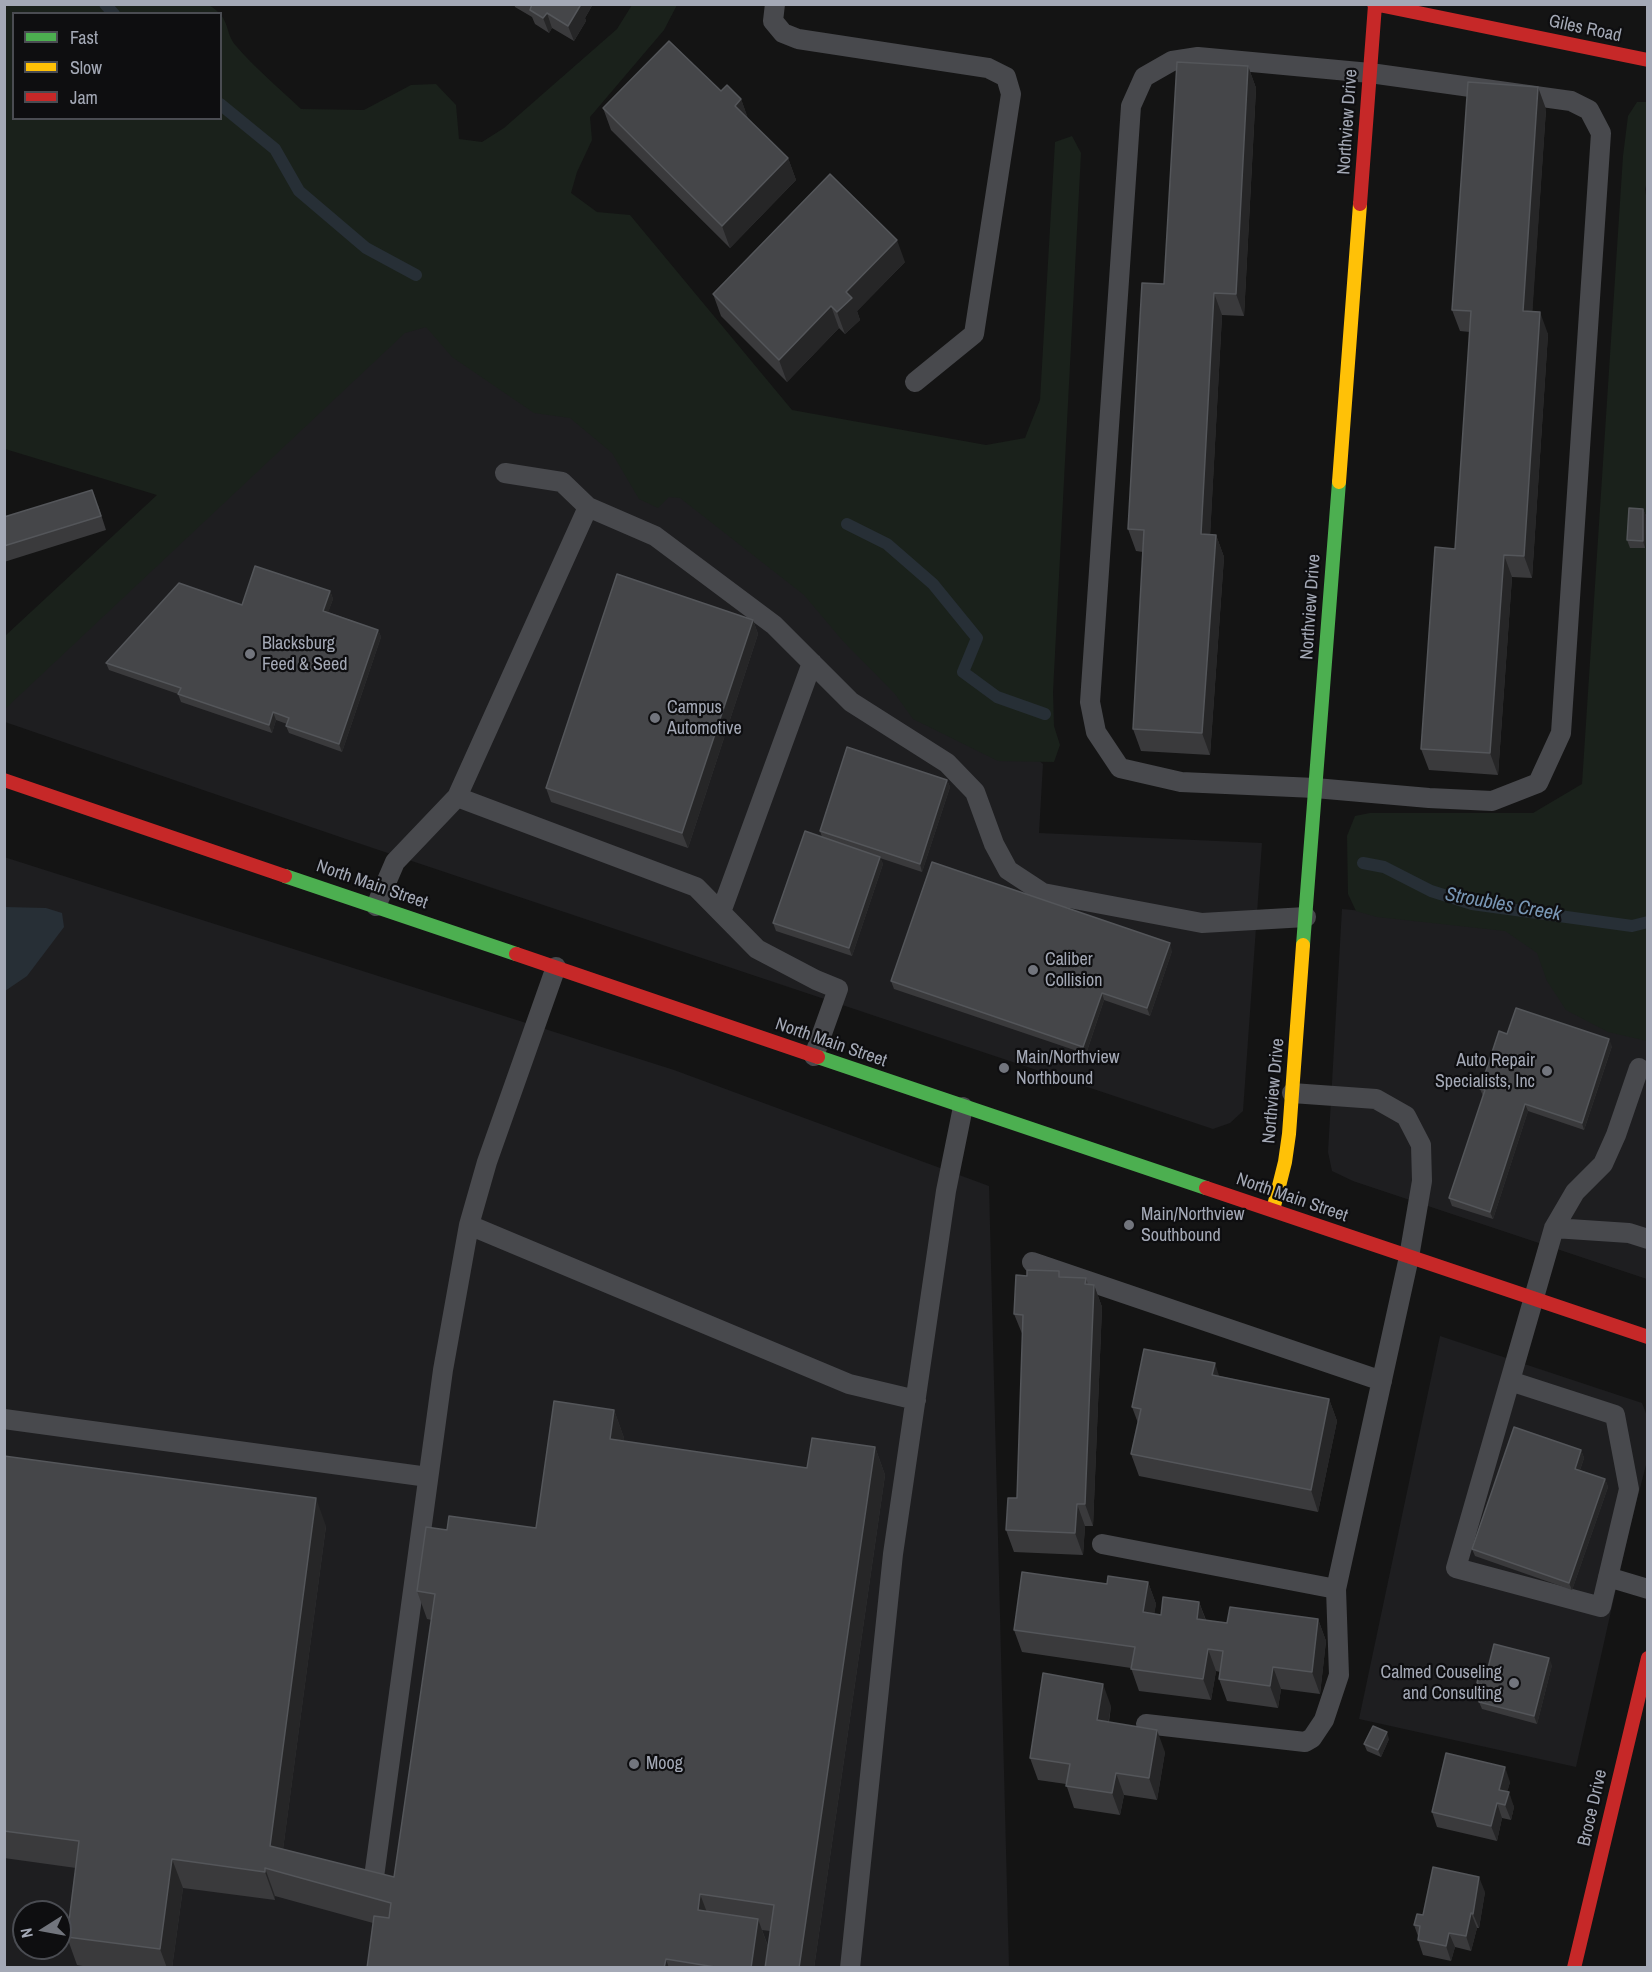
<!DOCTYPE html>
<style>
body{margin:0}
#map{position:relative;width:1652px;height:1972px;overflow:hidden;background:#141414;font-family:"Archivo Narrow",sans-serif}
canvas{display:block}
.frame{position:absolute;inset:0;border:6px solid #a4a9b6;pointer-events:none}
.legend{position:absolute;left:12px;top:12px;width:210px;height:108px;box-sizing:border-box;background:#0e0e10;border:2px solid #4a4c52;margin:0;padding:8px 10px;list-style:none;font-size:18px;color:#a4a9b6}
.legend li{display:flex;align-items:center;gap:12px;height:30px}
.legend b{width:30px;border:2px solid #4a4c52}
.north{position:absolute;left:12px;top:1900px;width:60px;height:60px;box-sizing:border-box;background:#0e0e10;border:2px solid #4a4c52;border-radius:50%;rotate:259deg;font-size:16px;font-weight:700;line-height:24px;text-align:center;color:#a4a9b6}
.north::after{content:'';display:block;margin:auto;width:21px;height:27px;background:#72757d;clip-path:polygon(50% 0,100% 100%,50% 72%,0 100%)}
</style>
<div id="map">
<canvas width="1652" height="1972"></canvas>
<div class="frame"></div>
<ul class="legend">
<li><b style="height:8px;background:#4caf50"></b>Fast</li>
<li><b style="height:8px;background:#ffc107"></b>Slow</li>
<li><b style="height:8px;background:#c62828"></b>Jam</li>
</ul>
<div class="north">N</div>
</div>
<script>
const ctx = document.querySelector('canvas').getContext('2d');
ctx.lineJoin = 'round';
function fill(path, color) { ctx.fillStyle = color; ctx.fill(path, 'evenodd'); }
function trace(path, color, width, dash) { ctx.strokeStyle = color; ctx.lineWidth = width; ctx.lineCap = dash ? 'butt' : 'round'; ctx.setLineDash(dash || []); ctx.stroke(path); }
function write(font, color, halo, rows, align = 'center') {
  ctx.font = font + ' "Archivo Narrow",sans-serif'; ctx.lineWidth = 4.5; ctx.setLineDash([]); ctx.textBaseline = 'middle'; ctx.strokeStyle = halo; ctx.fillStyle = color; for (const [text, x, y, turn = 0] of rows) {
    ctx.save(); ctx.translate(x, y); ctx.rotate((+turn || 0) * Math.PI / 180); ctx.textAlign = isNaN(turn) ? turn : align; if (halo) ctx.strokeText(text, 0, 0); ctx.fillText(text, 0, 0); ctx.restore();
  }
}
fill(new Path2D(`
 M452 252 1043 764 1039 833 1262 843 1243 1111 1230 1123 1213 1129 343 838 5 722V678Z
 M4 857 674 1070 989 1186 1009 1967H5ZM24 1912H60V1948H24Z
 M1342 909 1585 932 1647 1024V1279L1353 1181 1332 1171 1328 1152Z
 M1440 1336 1642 1403 1647 1416V1461L1629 1531 1576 1767 1359 1719Z`), '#1e1e20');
fill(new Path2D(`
 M5 4 209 5C233 20 223 32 237 47 256 69 280 89 301 109L364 110 411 85 436 84 456 105 459 139 482 142 504 128 617 29 632 5H677L664 30 590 117 592 140 577 172 571 193 597 212 630 215 792 410 986 445 1025 438 1040 400 1055 142 1072 136 1081 153 1053 692 1054 726 1060 745 1054 762 998 761 913 719 895 694 842 640 804 595 680 498 669 497 658 508 639 499 612 453 570 418 534 413 452 357 426 327 405 333 5 709V636L157 495 5 449ZM14 14H220V118H14Z
 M1637 102H1647L1648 179 1645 189 1648 208 1647 1041 1608 1032 1566 1010 1547 981 1537 953 1505 931 1377 917 1356 911 1348 894 1347 836 1355 816 1370 813H1533L1582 784 1623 156 1628 116Z`), '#1a211b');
fill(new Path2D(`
 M5 907 46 908 62 913 64 927 27 976 5 991Z`), '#272f36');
trace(new Path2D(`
 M105 4 114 14
 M220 104 275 149 299 191 366 248 416 275
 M847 524 887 544 933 584 977 638 963 672 997 697 1045 714
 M1363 863 1384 867 1431 891 1472 904 1632 926 1648 922`), '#272f36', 12);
trace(new Path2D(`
 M775 4 773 21 783 33 798 39 988 68 1006 77 1011 94 974 334 915 382
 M1198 57 1370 73 1571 101 1589 110 1601 133 1561 733 1538 783 1492 801 1429 798 1315 788 1181 782 1120 768 1096 732 1090 702 1131 106 1144 77 1172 61Z
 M505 473 562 482 588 507 655 536 774 625 851 702 947 763 975 792 994 844 1008 870 1043 893 1202 923 1306 917
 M457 797 696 887 757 949 816 980 838 989 814 1056
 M376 906 395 862 457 797 588 507
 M721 912 812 663
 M469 1225 849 1384 916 1400
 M1554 1228 1629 1233 1648 1239
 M1032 1262 1382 1381
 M1510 1381 1615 1415 1629 1489 1601 1607 1456 1568 1554 1228 1575 1192 1603 1164 1616 1135 1639 1068
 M4 1419 428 1477
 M1102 1544 1336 1589
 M1608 1577 1648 1589
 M1146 1724 1305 1742 1312 1738 1324 1720 1339 1675 1336 1589 1409 1257 1422 1181 1421 1145 1406 1116 1376 1099 1292 1093
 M374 1877 443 1370 469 1225 487 1162 556 967
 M850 1968 893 1554 946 1191 963 1107`), '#48494d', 20);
trace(new Path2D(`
 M285 876 516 954
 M1303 945 1339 482
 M818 1057 1206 1188`), '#4caf50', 14);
trace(new Path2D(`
 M1339 482 1360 204
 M1273 1210 1285 1162 1289 1134 1303 945`), '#ffc107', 14);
trace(new Path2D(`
 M1374 4 1648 60
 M1360 204 1375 5
 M4 780 285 876
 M516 954 818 1057
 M1206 1188 1648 1337
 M1574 1968 1648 1658`), '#c62828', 14);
fill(new Path2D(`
 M514 4H593L585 18 586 21 574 41 552 28 549 33 535 24 532 17 515 7Z
 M1248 66 1256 88 1244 316 1222 315 1210 535H1216L1224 557 1210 755 1141 751 1133 729 1143 552 1136 551 1128 529 1164 284Z
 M721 91 741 99 748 119 788 158 796 180 730 248 611 130 603 108Z
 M1546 109 1532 312 1548 334 1532 578 1512 577 1498 775 1429 770 1421 749 1455 549 1470 332 1460 331 1452 310Z
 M905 262 857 311 860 320 845 334 839 328 787 382 721 316 713 294Z
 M98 505 106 530 4 562V517Z
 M1643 509 1646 516 1645 548H1630L1627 540Z
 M330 591 333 599 328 612 378 630 381 637 342 752 289 733 286 726 287 724 276 720 272 733 181 702 178 694 109 670 106 663 242 605Z
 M753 620 758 634 688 848 551 802 546 788Z
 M947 780 950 787 922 872 880 858 883 864 852 956 776 931 773 923 822 837 820 831Z
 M1172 951 1150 1016 1104 1000 1086 1054 894 989 891 981Z
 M1507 1034 1612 1046 1584 1130 1528 1111 1493 1219 1452 1206 1449 1198 1483 1096 1480 1089Z
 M1062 1277 1086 1278 1088 1284 1094 1285 1102 1307 1093 1526H1085L1083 1555 1014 1552 1006 1530 1017 1498 1023 1336 1014 1314Z
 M1219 1376 1329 1399 1337 1421 1318 1512 1139 1476 1131 1454 1138 1423 1132 1407Z
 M614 1410 624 1438 623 1441 807 1468 875 1447 885 1475 814 1968H367L373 1923 275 1896V1900L183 1888 172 1968H94L77 1965 67 1937 76 1868 4 1858V1456L326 1526 283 1849 394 1877 432 1620 427 1619 417 1591 447 1530 536 1528ZM762 1930 770 1931 768 1946Z
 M1581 1450 1584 1458 1580 1470 1605 1479 1608 1487 1572 1590 1475 1556 1472 1549Z
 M1148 1582 1156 1604 1154 1614 1161 1615 1199 1602 1206 1620 1227 1623 1318 1619 1326 1641 1320 1694 1281 1689 1278 1708 1227 1701 1219 1679 1220 1672 1216 1671 1211 1700 1139 1691 1131 1668 1022 1652 1014 1630 1107 1584Z
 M1552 1665 1537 1724 1482 1709 1479 1702 1482 1691 1479 1690 1477 1683 1488 1668Z
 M1111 1706 1109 1722 1165 1752 1157 1800 1124 1795 1120 1815 1074 1808 1066 1784 1038 1780 1030 1758Z
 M1389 1739 1381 1757 1367 1751 1364 1744Z
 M1510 1782 1507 1792 1514 1807 1511 1820 1502 1818 1497 1841 1437 1827 1432 1812Z
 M1485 1892 1479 1928H1477L1471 1951 1455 1947 1451 1961 1423 1955 1418 1940V1936L1414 1925 1423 1915Z`), '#3a3a3c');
fill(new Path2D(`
 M578 4H593L585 18 586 21 574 41 568 26Z
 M547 13 552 28 549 33 543 18Z
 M1248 66 1256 88 1244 316 1236 294Z
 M1538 87 1546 109 1531 333 1523 311Z
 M741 99 749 121 735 106Z
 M788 158 796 180 730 248 722 226Z
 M897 240 905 262 857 311 860 320 845 334 837 312 846 292Z
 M1214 293 1222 315 1209 556 1201 534Z
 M831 306 839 328 787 382 779 360Z
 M1540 312 1548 334 1532 578 1524 556Z
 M1643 509 1646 516 1645 548 1643 541Z
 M1216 535 1224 557 1210 755 1202 733Z
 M1504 555 1512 577 1498 775 1490 753Z
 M330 591 333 599 326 618 323 611Z
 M753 620 758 634 688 848 682 833Z
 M378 630 381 637 342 752 339 744Z
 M273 712 276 720 272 733 269 725Z
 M947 780 950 787 922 872 920 864Z
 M880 857 883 864 852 956 849 948Z
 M1170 943 1172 951 1150 1016 1147 1008Z
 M1102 993 1104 1000 1086 1054 1083 1047Z
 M1609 1039 1612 1046 1584 1130 1582 1123Z
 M1525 1104 1528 1111 1493 1219 1490 1212Z
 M1094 1285 1102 1307 1093 1526 1085 1504Z
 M1215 1363 1222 1385 1212 1375Z
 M1329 1399 1337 1421 1318 1512 1311 1490Z
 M614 1410 624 1438 620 1467 610 1439Z
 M875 1447 885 1475 814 1968H799Z
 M1581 1450 1584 1458 1578 1476 1575 1469Z
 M1605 1479 1608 1487 1572 1590 1569 1583Z
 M316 1498 326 1526 280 1872 270 1846Z
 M1077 1504 1085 1526 1083 1555 1075 1533Z
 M1148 1582 1156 1604 1151 1634 1143 1612Z
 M1199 1602 1207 1624 1197 1619Z
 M1318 1619 1326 1641 1320 1694 1312 1672Z
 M1208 1649 1216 1671 1211 1700 1203 1679Z
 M1549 1658 1552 1665 1537 1724 1534 1716Z
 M1273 1667 1281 1689 1278 1708 1270 1686Z
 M1103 1684 1111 1706 1105 1742 1097 1720Z
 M1157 1730 1165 1752 1157 1800 1149 1778Z
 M1387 1732 1389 1739 1381 1757 1378 1750Z
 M1505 1767 1510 1782 1504 1805 1499 1790Z
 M1116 1773 1124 1795 1120 1815 1112 1793Z
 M1509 1792 1514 1807 1511 1820 1505 1805Z
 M1497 1803 1502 1818 1497 1841 1491 1826Z
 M172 1859 183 1888 172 1968H167L160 1949Z
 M265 1868 275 1896V1900L265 1872Z
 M1479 1877 1485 1892 1479 1928 1473 1914Z
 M700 1894 711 1923 698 1910Z
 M1471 1913 1477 1928 1471 1951 1466 1936Z
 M758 1919 768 1947 765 1968H751Z
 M1449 1933 1455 1947 1451 1961 1446 1946Z
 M666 1959 669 1968H664Z`), '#262627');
const building = new Path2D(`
 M578 4 580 6 568 26 547 13 543 18 530 10 532 4Z
 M669 41 721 91 727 85 741 99 735 106 788 158 722 226 603 108Z
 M1177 62 1248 66 1236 294 1214 293 1201 534 1216 535 1202 733 1133 729 1144 530 1128 529 1142 283 1164 284Z
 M1468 82 1538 87 1523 311 1540 312 1524 556 1504 555 1490 753 1421 749 1435 547 1455 549 1471 311 1452 310Z
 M830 174 897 240 846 292 852 298 837 312 831 306 779 360 713 294Z
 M92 490 101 516 4 546V517Z
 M1629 508 1643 509V541L1627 540Z
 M255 566 330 591 323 611 378 630 339 744 286 726 289 718 273 712 269 725 178 694 181 688 106 663 179 583 242 605Z
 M617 574 753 620 682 833 546 788Z
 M847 747 947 780 920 864 820 831Z
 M805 831 880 857 849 948 773 923Z
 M932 862 1170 943 1147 1008 1102 993 1083 1047 891 981Z
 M1516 1008 1609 1039 1582 1123 1525 1104 1490 1212 1449 1198 1485 1090 1480 1089 1499 1031 1507 1034Z
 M1027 1270 1059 1271V1277L1086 1278 1085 1284 1094 1285 1085 1504H1077L1075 1533 1006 1530 1008 1498H1017L1023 1315 1014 1314 1016 1275 1027 1276Z
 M1144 1349 1215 1363 1212 1375 1329 1399 1311 1490 1131 1454 1141 1409 1132 1407Z
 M554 1401 614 1410 610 1439 807 1468 812 1438 875 1447 799 1968H765L774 1905 700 1894 698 1910 758 1919 751 1968H721L666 1959 664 1968H367L374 1916 389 1918 391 1903 265 1868V1872L172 1859 160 1949 67 1937 79 1841 4 1831V1456L316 1498 270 1846 394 1877 435 1594 417 1591 426 1527 447 1530 449 1516 536 1528Z
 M1514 1427 1581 1450 1575 1469 1605 1479 1569 1583 1472 1549Z
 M1022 1572 1107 1584 1108 1576 1148 1582 1143 1612 1161 1615 1163 1597 1199 1602 1197 1619 1227 1623 1230 1607 1318 1619 1312 1672 1273 1667 1270 1686 1219 1679 1223 1651 1208 1649 1203 1679 1131 1669 1135 1647 1014 1630Z
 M1494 1644 1549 1658 1534 1716 1479 1702 1483 1685 1477 1683 1481 1666 1488 1668Z
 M1043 1673 1103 1684 1097 1720 1157 1730 1149 1778 1116 1773 1112 1793 1066 1786 1070 1764 1030 1758Z
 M1373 1726 1387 1732 1378 1750 1364 1744Z
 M1446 1753 1505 1767 1499 1790 1509 1792 1505 1805 1497 1803 1491 1826 1432 1812Z
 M1433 1867 1479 1877 1473 1914 1471 1913 1466 1936 1449 1933 1446 1946 1418 1940 1420 1926 1414 1925 1417 1914 1423 1915Z`);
fill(building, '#454649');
trace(building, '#54565a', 1.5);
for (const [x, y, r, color] of [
 [250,654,6,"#72757d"],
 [655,718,6,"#72757d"],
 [1033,970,6,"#72757d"],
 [1004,1068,6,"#72757d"],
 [1547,1071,6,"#72757d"],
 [1129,1225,6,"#72757d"],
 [1514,1683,6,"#72757d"],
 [634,1764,6,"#72757d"]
]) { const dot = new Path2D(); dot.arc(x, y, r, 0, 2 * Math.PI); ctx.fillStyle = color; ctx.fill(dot); trace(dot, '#0e0e10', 2); }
write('18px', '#a4a9b6', '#0e0e10', [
 ["Giles Road",1585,29,12],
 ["Northview Drive",1348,122,-86],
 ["Northview Drive",1311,607,-86],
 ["North Main Street",372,885,19],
 ["North Main Street",831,1043,19],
 ["Northview Drive",1274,1091,-85],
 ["North Main Street",1292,1198,19],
 ["Broce Drive",1593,1808,-77]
]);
write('18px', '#a4a9b6', '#0e0e10', [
 ["Blacksburg",262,644],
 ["Feed & Seed",262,665],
 ["Campus",667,708],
 ["Automotive",667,729],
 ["Caliber",1045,960],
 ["Collision",1045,981],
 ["Main/Northview",1016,1058],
 ["Northbound",1016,1079],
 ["Auto Repair",1535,1061,"right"],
 ["Specialists, Inc",1535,1082,"right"],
 ["Main/Northview",1141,1215],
 ["Southbound",1141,1236],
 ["Calmed Couseling",1502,1673,"right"],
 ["and Consulting",1502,1694,"right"],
 ["Moog",646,1764]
], 'left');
write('italic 20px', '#7896b4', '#0e0e10', [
 ["Stroubles Creek",1503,905,10]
]);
</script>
